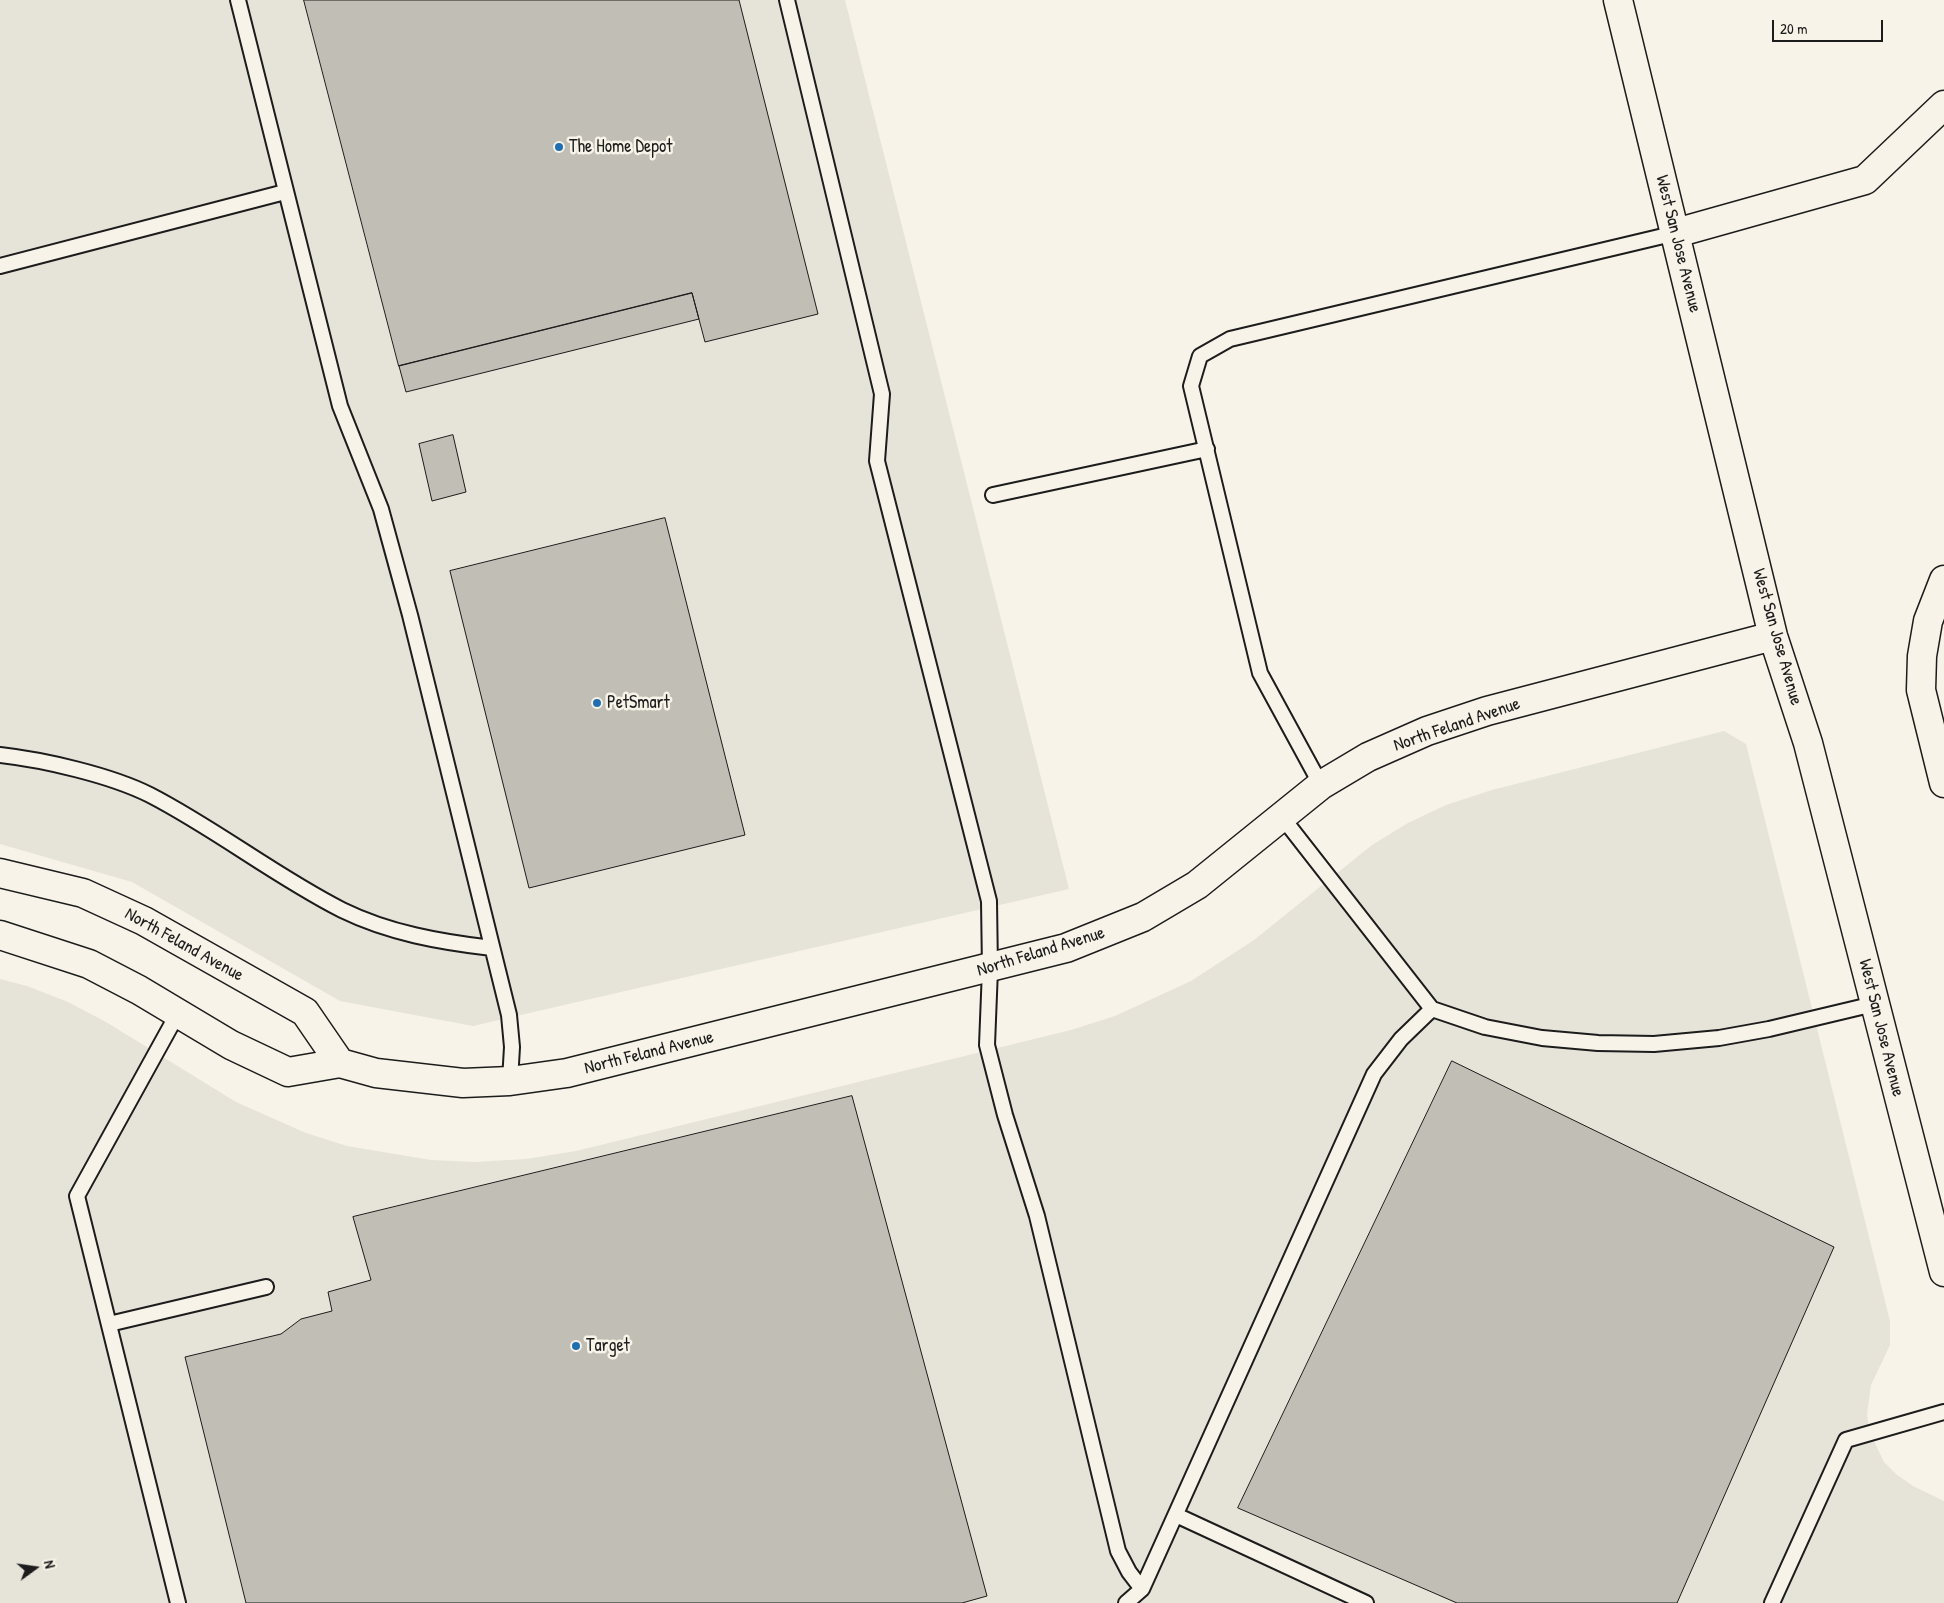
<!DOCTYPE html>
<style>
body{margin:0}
#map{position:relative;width:1944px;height:1603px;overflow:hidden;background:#f7f3e8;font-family:"Patrick Hand",sans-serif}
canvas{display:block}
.north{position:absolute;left:10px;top:1543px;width:50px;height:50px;-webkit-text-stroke:4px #f7f3e8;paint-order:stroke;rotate:76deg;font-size:14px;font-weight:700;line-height:20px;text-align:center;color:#1c1c1c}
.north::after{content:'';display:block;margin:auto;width:18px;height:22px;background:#1c1c1c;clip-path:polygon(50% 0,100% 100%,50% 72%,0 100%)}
.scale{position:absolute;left:1772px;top:20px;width:111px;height:22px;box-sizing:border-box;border:2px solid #1c1c1c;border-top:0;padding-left:6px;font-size:15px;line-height:18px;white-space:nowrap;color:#1c1c1c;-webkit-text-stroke:4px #f7f3e8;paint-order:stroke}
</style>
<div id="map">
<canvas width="1944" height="1603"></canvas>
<div class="north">N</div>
<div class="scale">20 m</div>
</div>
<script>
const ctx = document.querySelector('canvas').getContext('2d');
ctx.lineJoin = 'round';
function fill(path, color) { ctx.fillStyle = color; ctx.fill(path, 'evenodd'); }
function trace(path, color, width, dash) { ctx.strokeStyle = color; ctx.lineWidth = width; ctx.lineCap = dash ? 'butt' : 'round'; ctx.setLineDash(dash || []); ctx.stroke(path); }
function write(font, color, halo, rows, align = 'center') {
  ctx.font = font + ' "Patrick Hand",sans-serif'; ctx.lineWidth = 5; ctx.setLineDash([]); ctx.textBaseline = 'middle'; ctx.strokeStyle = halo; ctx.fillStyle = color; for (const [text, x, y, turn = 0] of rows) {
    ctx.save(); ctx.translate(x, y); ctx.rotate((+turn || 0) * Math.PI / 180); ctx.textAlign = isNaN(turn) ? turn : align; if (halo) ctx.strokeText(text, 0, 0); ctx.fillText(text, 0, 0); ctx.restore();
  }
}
fill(new Path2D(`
 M0 0H845L1069 889 473 1026 340 1001 132 882 0 844Z
 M1724 731 1746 744 1890 1321V1345L1871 1385 1867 1414 1869 1431 1884 1462 1896 1474 1913 1486 1944 1501V1603H0V979L27 986 68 1002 106 1022 236 1102 306 1133 347 1146 431 1160 474 1162 526 1159 576 1151 1071 1030 1115 1016 1191 981 1254 940 1372 845 1408 823 1446 805 1492 790Z`), '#e6e3d9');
const building = new Path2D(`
 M304 0H739L818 314 705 342 692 293 399 366Z
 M692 293 699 319 406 392 399 366Z
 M453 435 466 492 432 501 419 444Z
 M665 518 745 835 529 888 450 571Z
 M1452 1061 1834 1247 1677 1603H1457L1238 1508Z
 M852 1096 987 1596 962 1603H246L185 1357 281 1334 301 1319 332 1311 328 1292 371 1280 353 1217Z`);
fill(building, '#c0beb5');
trace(building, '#1c1c1c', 1);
const lane = new Path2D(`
 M238 0 340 406 381 509 410 615 509 1015 512 1047 510 1081
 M787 0 882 394 877 461 989 901 990 969 987 1045 1005 1115 1037 1216 1118 1551 1129 1572 1142 1589 1126 1603
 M0 266 285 192
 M993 495 1207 449
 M0 755C44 760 110 775 150 795 216 829 275 876 342 910 389 933 440 942 492 948
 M1321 785 1260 673 1191 386 1200 356 1230 339 1676 233
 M1282 817 1432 1009 1485 1027 1542 1038 1598 1043 1654 1044 1719 1038 1769 1029 1874 1004
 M109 1324 266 1287
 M1176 1515 1366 1603
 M1142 1589 1374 1074 1401 1039 1432 1009
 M178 1603 77 1196 178 1013
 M1772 1603 1846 1440 1944 1412`);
const street = new Path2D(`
 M1618 0 1773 636 1808 743 1944 1272
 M1676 233 1865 180 1944 105
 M1944 580 1928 621 1922 656 1921 690 1944 783
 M0 873 83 893 144 921 305 1012 340 1063
 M0 935 89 964 139 990 231 1045 288 1072 340 1063 376 1073 463 1083 510 1081 567 1073 1066 948 1143 917 1197 885 1321 785 1368 757 1427 731 1487 711 1773 636`);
trace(lane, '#1c1c1c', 18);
trace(street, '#1c1c1c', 31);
trace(lane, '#f7f3e8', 14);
trace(street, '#f7f3e8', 28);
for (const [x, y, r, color] of [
 [559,147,5,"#1f6fb2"],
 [597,703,5,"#1f6fb2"],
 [576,1346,5,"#1f6fb2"]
]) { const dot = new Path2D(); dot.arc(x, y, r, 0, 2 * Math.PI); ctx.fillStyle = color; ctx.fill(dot); trace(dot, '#f7f3e8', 2); }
write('18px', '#1c1c1c', '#f7f3e8', [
 ["The Home Depot",569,147],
 ["PetSmart",607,703],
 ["Target",586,1346]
], 'left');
write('18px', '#1c1c1c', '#f7f3e8', [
 ["West San Jose Avenue",1678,244,76],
 ["West San Jose Avenue",1777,637,74],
 ["North Feland Avenue",1457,725,-19],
 ["North Feland Avenue",184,945,29],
 ["North Feland Avenue",1041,952,-17],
 ["West San Jose Avenue",1881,1028,76],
 ["North Feland Avenue",649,1053,-14]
]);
</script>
